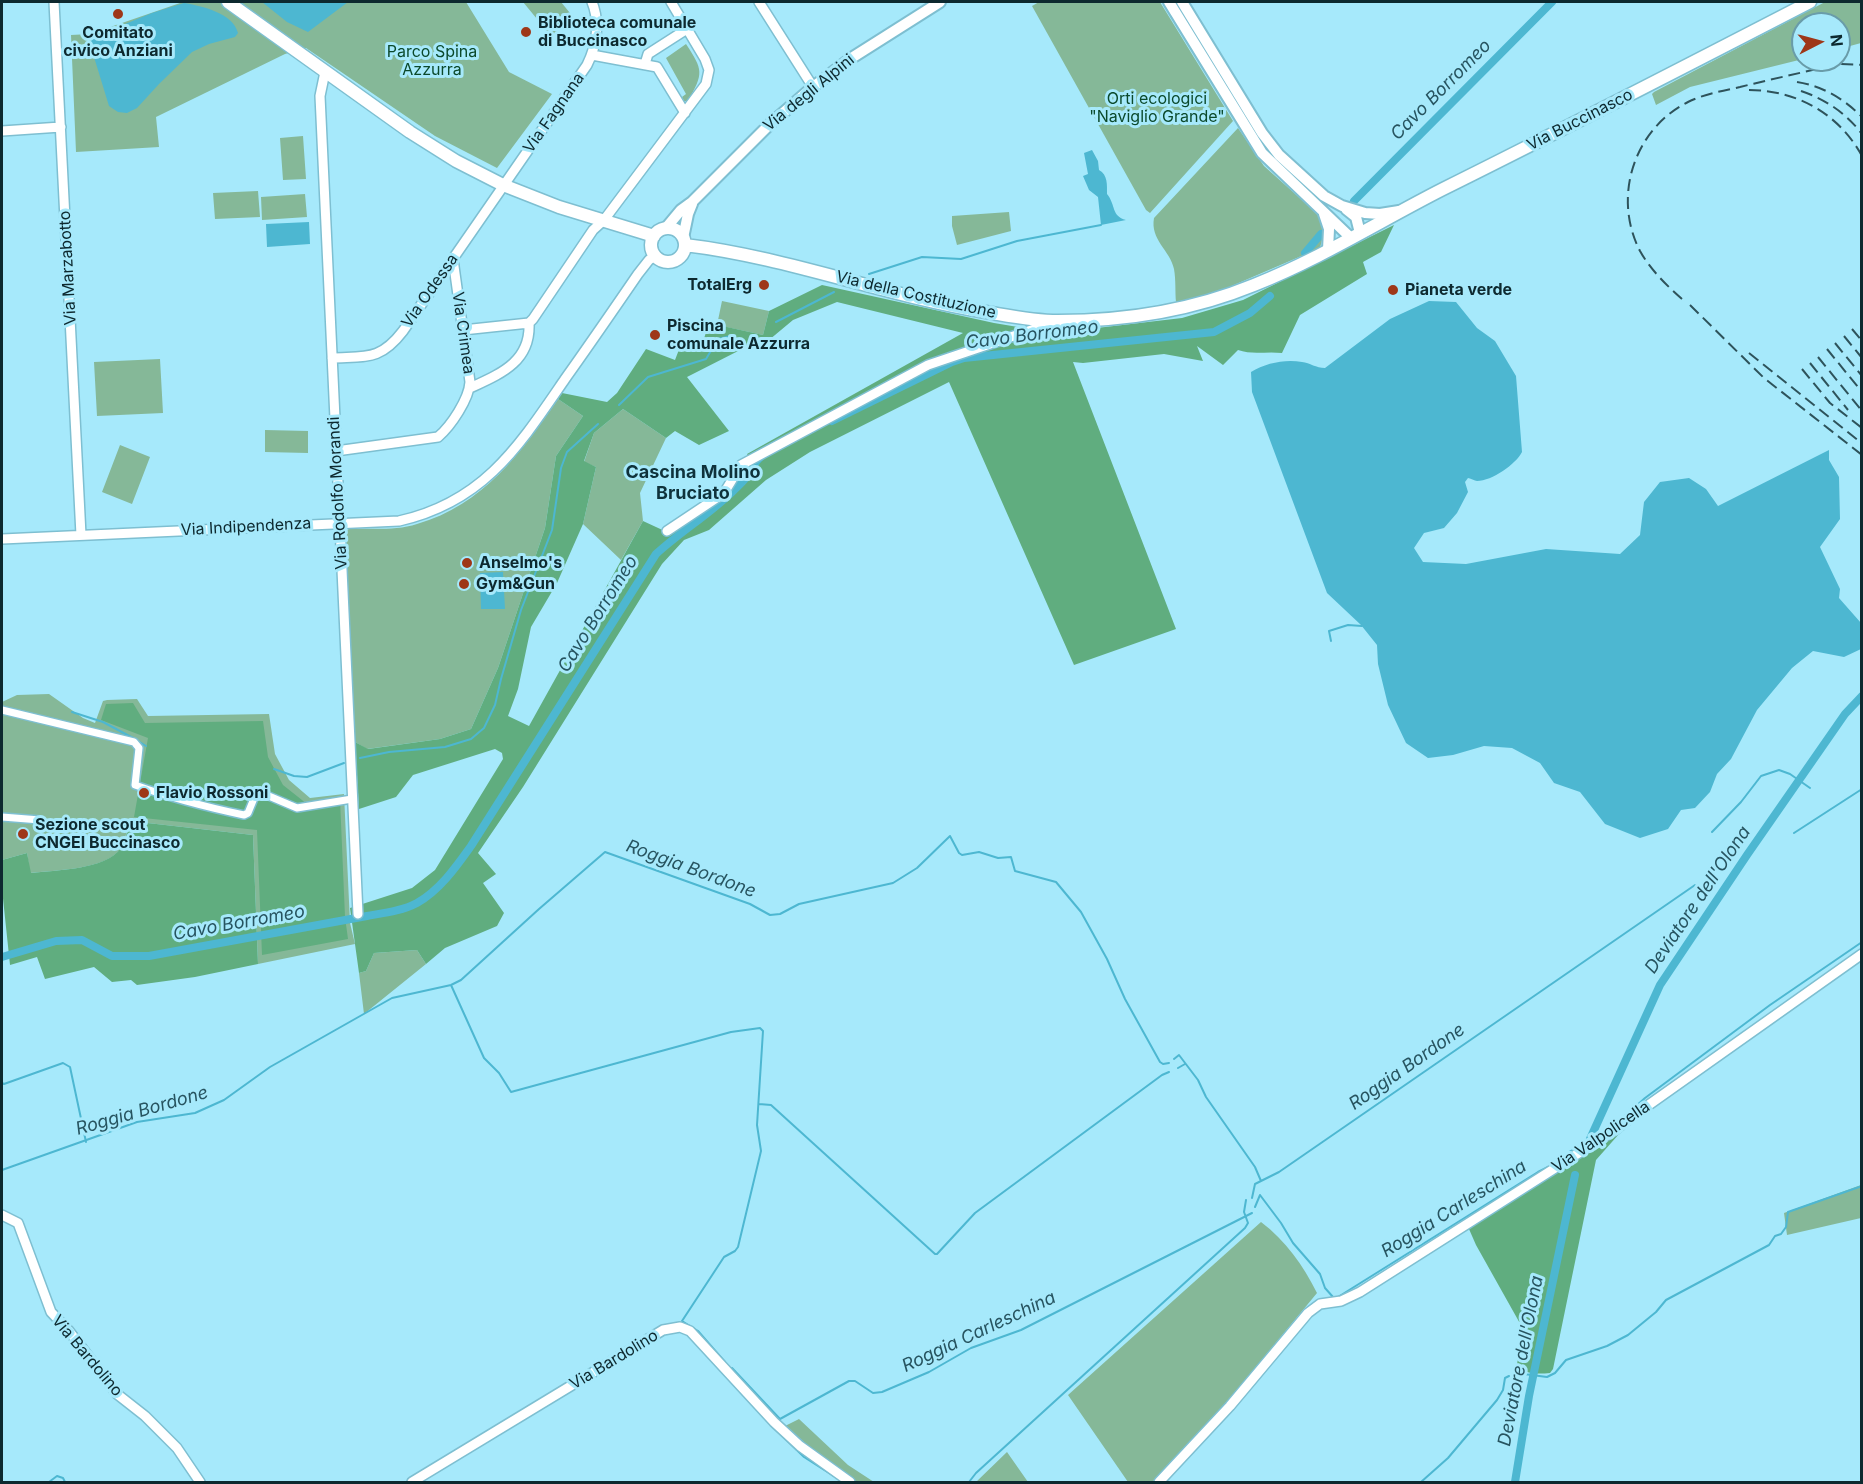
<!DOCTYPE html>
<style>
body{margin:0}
#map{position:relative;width:1863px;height:1484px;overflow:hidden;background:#a6e9fb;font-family:Inter,sans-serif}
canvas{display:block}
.frame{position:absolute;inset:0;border:3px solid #0d292f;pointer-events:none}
.north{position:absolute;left:1791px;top:12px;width:60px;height:60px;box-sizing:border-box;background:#a6e9fb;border:2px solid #699ca9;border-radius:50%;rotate:84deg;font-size:16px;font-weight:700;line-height:24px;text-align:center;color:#0d292f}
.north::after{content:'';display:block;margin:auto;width:21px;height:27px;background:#9e3718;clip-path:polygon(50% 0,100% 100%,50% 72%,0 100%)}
</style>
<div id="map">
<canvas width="1863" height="1484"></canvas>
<div class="frame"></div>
<div class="north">N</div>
</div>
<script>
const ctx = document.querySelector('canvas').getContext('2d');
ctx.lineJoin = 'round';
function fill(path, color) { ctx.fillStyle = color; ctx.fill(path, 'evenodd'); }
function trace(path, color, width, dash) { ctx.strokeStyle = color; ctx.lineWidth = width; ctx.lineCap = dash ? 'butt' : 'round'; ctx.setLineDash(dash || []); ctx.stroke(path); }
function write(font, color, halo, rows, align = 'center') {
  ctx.font = font + ' Inter,sans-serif'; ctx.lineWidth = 6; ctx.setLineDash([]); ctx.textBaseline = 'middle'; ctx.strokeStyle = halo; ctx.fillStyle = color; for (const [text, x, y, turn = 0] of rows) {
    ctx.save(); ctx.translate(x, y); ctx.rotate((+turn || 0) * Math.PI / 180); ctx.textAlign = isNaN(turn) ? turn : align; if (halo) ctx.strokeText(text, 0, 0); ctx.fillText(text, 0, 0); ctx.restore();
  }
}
fill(new Path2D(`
 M183 2H466L509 72 552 94 497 168 435 136 306 48 285 54 156 117 159 147 76 152 71 35 90 34Z
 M523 2H561L574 18 551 36Z
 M1039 2H1160L1233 121 1150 213 1146 210 1032 6Z
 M1825 2H1861V43L1839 49V24H1803V59L1690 87 1656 105 1652 94 1654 92Z
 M686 44C703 70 704 73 688 101H684L682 97 686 94 666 58Z
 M1238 128 1264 166 1321 217 1324 232 1320 248 1213 294 1176 302C1175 292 1176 280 1174 269 1170 250 1150 240 1154 218Z
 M303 136 306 179 283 180 280 138Z
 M258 191 260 217 215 219 213 193Z
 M305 194 307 217 262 220 261 197Z
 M1009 212 1011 231 957 245 952 226V216Z
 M722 301 769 311 763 335 717 325Z
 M160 359 163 413 97 416 94 362Z
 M558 399 583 416 556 456 545 528 498 668 471 729 440 739 367 749 355 742 345 531 349 529C371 528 396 531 417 524 483 505 521 453 558 399Z
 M623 409 666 438 640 493 643 521 621 560 583 524 596 467 584 462 594 433Z
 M265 430 308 431V453L265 452Z
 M120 445 150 457 132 504 102 492Z
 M49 694 83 718 95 723 103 701 107 700 137 699 148 716 269 714 275 754 289 780 310 798 344 794 350 923 355 944 258 964 253 835 130 821C127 829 125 841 121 848 107 870 55 870 30 873L27 853 2 860V702L17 695Z
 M417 950 426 964 364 1014 359 973 366 971 374 953Z
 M1861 1185V1218L1787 1235 1784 1213Z
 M1261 1222C1286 1241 1303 1265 1317 1293L1231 1397 1153 1482H1128L1068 1395Z
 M799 1419 848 1465 874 1482H855L815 1454 785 1426Z
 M1007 1452 1028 1482H976Z`), '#85b898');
fill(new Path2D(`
 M1394 225 1381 252 1363 262 1367 274 1300 315 1282 353C1267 351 1252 355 1238 350L1223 365 1197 346 1203 361 1164 354 1083 363 1073 362 1176 629 1074 665 949 382 810 452 766 480 709 530 684 540 662 564 523 787 478 853 496 874 483 883 504 913 497 926 445 948 426 964 417 950 374 953 366 971 359 973 350 908 412 888 435 870 503 759 502 753 495 749 413 775 396 797 359 809 355 742 368 749 440 739 471 729 498 668 545 528 556 456 583 416 558 399 562 393 607 402 617 393 646 349 675 360 680 347 700 351 709 323 763 335 769 311 822 285 994 323 1054 333 1182 318 1243 300ZM837 302 963 333 747 454 751 461 739 476 669 533 643 521 529 726 508 716 518 689 531 627 557 583 583 524 596 467 584 461 594 433 623 409 666 438 675 431 699 445 729 431 687 377 746 347 769 340 793 320Z
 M133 703 145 723 263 721 268 757 283 785 307 804 340 799 345 917 348 939 262 955 257 830 134 817 148 738 101 720 106 704Z
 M130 821 253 835 258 964 195 977 137 985 131 980 112 982 94 967 45 979 37 957 10 965 2 889V860L27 853 31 873C55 870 106 870 121 848 126 841 127 829 130 821Z
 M1619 1134 1596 1160 1553 1369 1550 1373C1539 1374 1525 1375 1517 1365L1522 1327 1476 1245 1469 1229 1528 1190Z`), '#60ad7f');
fill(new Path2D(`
 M262 2H348L308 32 287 22Z
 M184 3C202 6 233 13 238 33L235 37 209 44 192 52 159 84 137 108 127 113 118 112 109 106 90 44 91 38 152 13Z
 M1092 150 1098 161 1099 170C1108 175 1107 185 1107 194 1116 205 1111 216 1126 220L1101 225 1098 197 1089 190 1083 176 1088 174 1084 153Z
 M309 222 310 244 267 247 266 224Z
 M1429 301 1456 302 1477 328 1495 341 1516 376 1522 452C1516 464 1492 481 1477 481 1475 481 1470 478 1468 478L1465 482 1468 492 1457 513 1444 528 1424 533 1414 548 1423 562 1466 564 1546 549 1620 554 1640 535 1644 502 1660 482 1689 478 1706 489 1718 506 1829 450V460L1839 477 1840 519 1820 547 1840 589 1839 598 1861 623V649L1844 657 1813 651 1792 668 1757 710 1731 759 1717 774 1710 792 1695 808 1681 810 1668 829 1640 838 1605 824 1580 792 1554 783 1540 763 1512 748 1484 746 1453 755 1428 758 1406 743 1388 705 1378 664 1377 645 1361 625 1327 593 1252 392 1251 372C1266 363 1285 359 1302 362 1310 363 1316 368 1325 368L1390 319Z
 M503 572 505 609H481L480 573Z`), '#4db7d1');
trace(new Path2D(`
 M869 274 922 257 961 259 1017 241 1101 225
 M776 322 834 292
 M619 405 648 377 706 359 718 339 731 336
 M1331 641 1329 631 1348 625 1362 626
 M72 712 103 722 133 738
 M138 741 146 746
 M360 758 389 752 445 747 471 739 484 728 495 705 501 679 521 610 552 530 561 468 567 452 598 424
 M274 769 294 776 307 777 344 763
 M1712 832 1741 802 1761 776 1779 770 1790 774 1810 788
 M1794 833 1862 789
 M451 985 484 1058 499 1073 511 1092 731 1032 760 1028 763 1031 757 1125 761 1151 738 1247 735 1251 724 1257 682 1321 698 1331 725 1362
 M1174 1059 1179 1055 1198 1080 1206 1097 1255 1167 1261 1181
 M1178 1068 1185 1064
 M2 1083 4 1084 63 1063 70 1067 86 1142
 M759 1104 771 1105 935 1254H937L975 1213 1162 1075 1169 1072
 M1625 1116 1645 1098 1770 1005 1862 942
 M1569 1152 1584 1145
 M2 1170 137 1122 195 1113 224 1100 270 1067 392 998 451 985 461 980 539 909 605 852 750 904 770 915 780 914 799 904 893 883 917 868 950 836 959 853 962 855 979 852 998 858 1011 857 1015 871 1056 882 1081 912 1107 959 1125 999 1160 1062 1163 1064 1169 1063
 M1252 1198 1255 1184 1279 1172 1695 885
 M1255 1207 1260 1195 1281 1223 1293 1243 1320 1274 1325 1288 1333 1297H1338L1538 1172 1552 1165
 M732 1368 780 1419 849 1381H855L873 1393 882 1392 929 1372 971 1348 1021 1330 1252 1213
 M1516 1373 1547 1377 1555 1373 1566 1360 1607 1346 1628 1335 1656 1312 1666 1300 1769 1245 1775 1236 1781 1234 1786 1227 1788 1212 1862 1186
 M770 1424 804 1457 843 1482
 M49 1482 57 1476 63 1478 65 1482
 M969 1482 976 1473 1245 1228 1248 1223 1244 1212 1246 1200
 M1421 1482 1448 1458 1497 1400 1503 1390 1505 1378 1509 1376`), '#4db7d1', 2);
trace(new Path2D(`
 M1354 201 1552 2
 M1305 253 1321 234
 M832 421 952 362 964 358 1214 332 1250 313 1270 296
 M2 957 56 941 82 940 112 956H149L367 916C384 913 402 911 417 903 440 890 456 867 471 846L656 554C680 532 708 515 732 492 738 486 744 481 748 475 753 468 755 460 762 456
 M1590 1139 1660 985 1747 855 1845 714 1862 696
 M1515 1482 1529 1396 1575 1175`), '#4db7d1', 8);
const pedestrian = new Path2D(`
 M2 710 134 742 139 748 135 785C171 798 206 807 244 815L248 813 257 791 297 808 352 799
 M2 817 40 820`);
const minor = new Path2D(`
 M54 2 81 535
 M759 2 813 87
 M592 55 657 67 685 113
 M645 64 648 54 687 29
 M325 72 320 96 358 914
 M2 131 61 127
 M463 330 529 323 533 319 593 230 604 220 706 84 709 70 705 59 671 2
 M332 358C366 356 380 361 403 331L587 65C597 45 600 22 592 2
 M470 388C500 374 531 362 529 323
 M336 451 438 437C451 426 469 399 470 382L453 259
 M667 531 724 493 741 465 928 365 1052 323
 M2 539 399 521C484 502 519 446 565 379 590 344 614 309 638 274L649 260 655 256
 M2 1215 18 1223 51 1312 69 1331 117 1394 145 1416 177 1448 200 1482
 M412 1482 663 1330 680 1327 690 1331 774 1422 800 1446 850 1482
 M1159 1482 1230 1406 1308 1313 1320 1304 1341 1301 1360 1292 1615 1130 1626 1121 1862 954`);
const tertiary = new Path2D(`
 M1169 2 1262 153 1351 238
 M1182 2 1262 133 1279 155 1324 196 1342 206 1365 213 1380 214 1399 211
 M1346 209 1356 217 1360 233
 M1324 214 1329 229 1328 250
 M666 228 681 210 692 202 769 125 813 87 850 59 940 2
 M683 238 688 214 692 204`);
const secondary = new Path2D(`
 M228 2 410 132 456 161 503 185 559 207 654 236
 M651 245a17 17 0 1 1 34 0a17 17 0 1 1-34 0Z
 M685 245C787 257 885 296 986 312 1010 316 1034 321 1058 321 1124 321 1193 310 1254 285 1320 259 1380 221 1443 189 1566 128 1688 65 1810 2`);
trace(pedestrian, '#7ebfd1', 10);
trace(minor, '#7ebfd1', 12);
trace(tertiary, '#7ebfd1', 14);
trace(secondary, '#7ebfd1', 15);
trace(pedestrian, '#fff', 7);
trace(minor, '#fff', 9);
trace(tertiary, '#fff', 10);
trace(secondary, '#fff', 12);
trace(new Path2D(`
 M1797 82C1822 86 1843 98 1862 117
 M1749 90C1797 90 1839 114 1862 156
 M1801 91C1825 99 1846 113 1862 134
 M1682 299C1666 285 1650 269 1640 251 1612 197 1634 129 1688 102 1704 94 1722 91 1740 87 1768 80 1796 74 1825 67L1841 64 1862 65
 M1690 305 1764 378 1862 455
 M1852 329 1862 341
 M1844 336 1862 358
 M1835 343 1862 376
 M1827 349 1862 392
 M1749 353 1859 441
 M1818 357 1862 411
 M1810 363 1848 410
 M1802 369 1830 403 1862 428`), '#2e535b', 2, [12, 6]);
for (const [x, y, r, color] of [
 [118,14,6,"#9e3718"],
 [526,32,6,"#9e3718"],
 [764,285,6,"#9e3718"],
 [1393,290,6,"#9e3718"],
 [655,335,6,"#9e3718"],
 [467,563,6,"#9e3718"],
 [464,584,6,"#9e3718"],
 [144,793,6,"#9e3718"],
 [23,834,6,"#9e3718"]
]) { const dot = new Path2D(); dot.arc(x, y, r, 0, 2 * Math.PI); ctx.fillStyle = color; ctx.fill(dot); trace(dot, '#a6e9fb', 2); }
write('bold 16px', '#0d292f', '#a6e9fb', [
 ["Biblioteca comunale",538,23],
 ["di Buccinasco",538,41],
 ["Comitato",118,33,"center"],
 ["civico Anziani",118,51,"center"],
 ["TotalErg",752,285,"right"],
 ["Pianeta verde",1405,290],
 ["Piscina",667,326],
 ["comunale Azzurra",667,344],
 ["Anselmo's",479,563],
 ["Gym&Gun",476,584],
 ["Flavio Rossoni",156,793],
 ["Sezione scout",35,825],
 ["CNGEI Buccinasco",35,843]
], 'left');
write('16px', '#0b492b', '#a6e9fb', [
 ["Parco Spina",432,52],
 ["Azzurra",432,70],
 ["Orti ecologici",1157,99],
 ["\"Naviglio Grande\"",1157,117]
]);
write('16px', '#0d292f', '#a6e9fb', [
 ["Via degli Alpini",809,93,-39],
 ["Via Fagnana",554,113,-55],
 ["Via Buccinasco",1580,120,-27],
 ["Via Marzabotto",68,268,-93],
 ["Via Odessa",430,291,-55],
 ["Via della Costituzione",916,295,13],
 ["Via Crimea",463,333,82],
 ["Via Rodolfo Morandi",338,493,-93],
 ["Via Indipendenza",246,527,-3],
 ["Via Valpolicella",1601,1137,-34],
 ["Via Bardolino",87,1356,50],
 ["Via Bardolino",614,1360,-31]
]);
write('italic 18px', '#275460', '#a6e9fb', [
 ["Cavo Borromeo",1441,90,-45],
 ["Cavo Borromeo",1032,335,-7],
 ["Cavo Borromeo",598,614,-58],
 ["Roggia Bordone",691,869,20],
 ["Deviatore dell'Olona",1698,900,-56],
 ["Cavo Borromeo",239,923,-10],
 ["Roggia Bordone",1407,1067,-35],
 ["Roggia Bordone",142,1111,-16],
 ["Roggia Carleschina",1454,1209,-32],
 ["Roggia Carleschina",979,1332,-25],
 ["Deviatore dell'Olona",1521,1361,-79]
]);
write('bold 18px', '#0f323b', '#a6e9fb', [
 ["Cascina Molino",693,473],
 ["Bruciato",693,494]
]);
</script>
